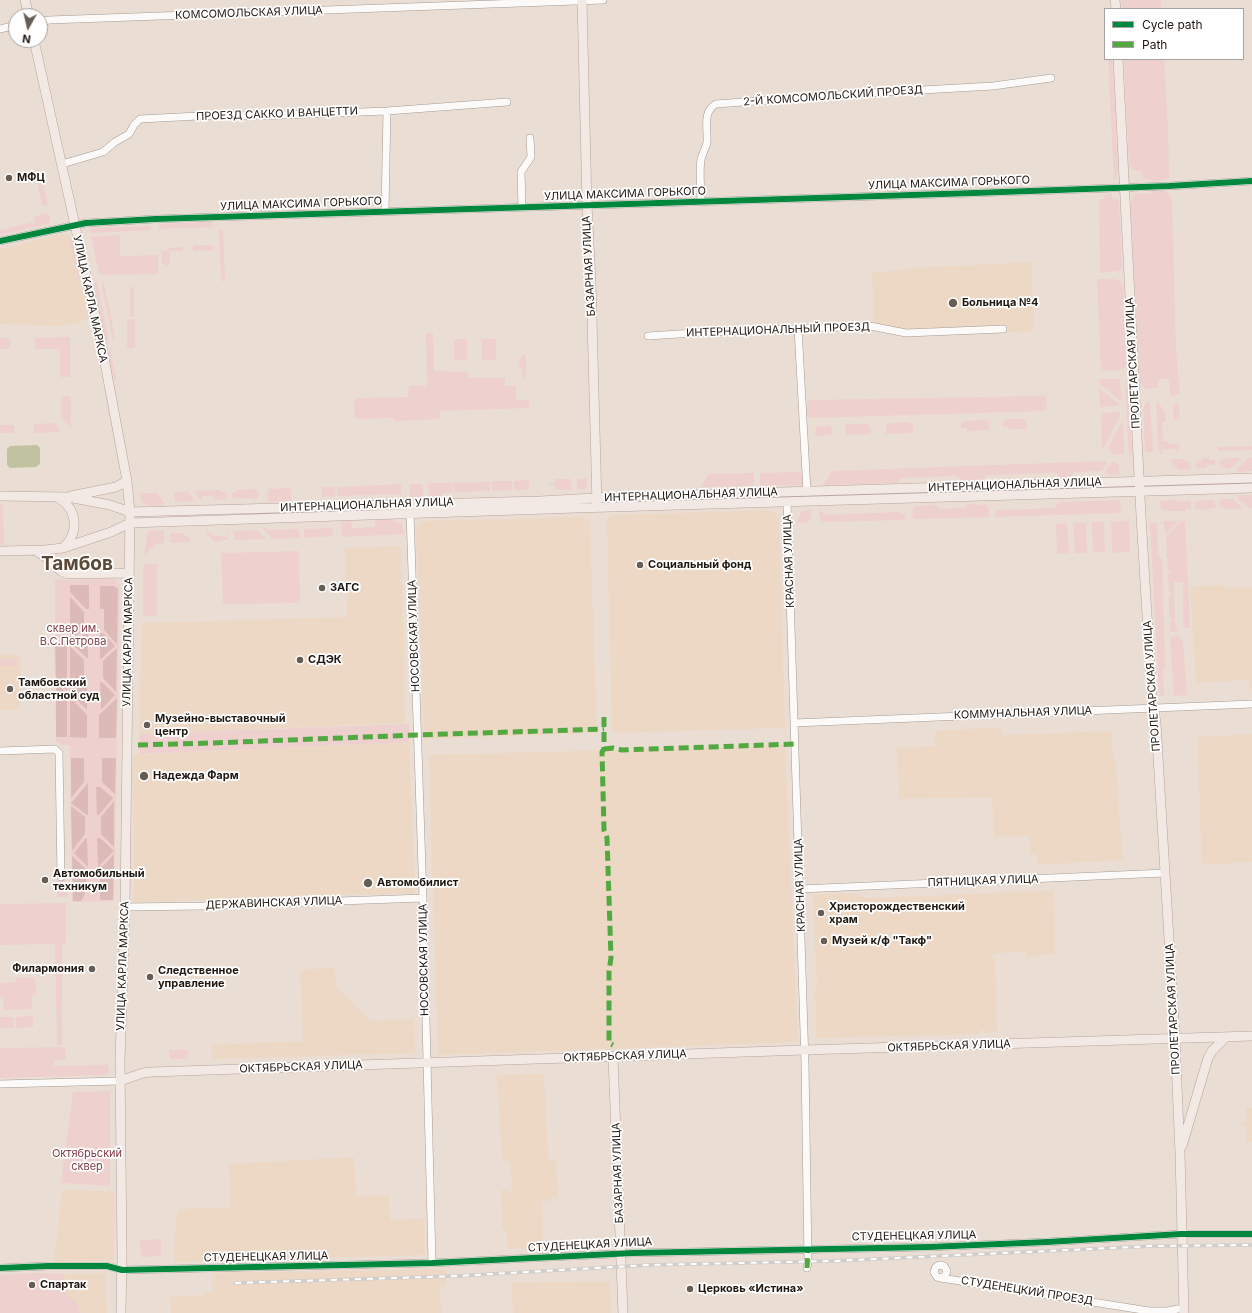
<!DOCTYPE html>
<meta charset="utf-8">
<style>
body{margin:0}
#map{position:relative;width:1252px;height:1313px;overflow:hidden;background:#eaded4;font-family:Inter,sans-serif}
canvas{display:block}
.legend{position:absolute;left:1104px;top:8px;width:140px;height:52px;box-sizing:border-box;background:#fff;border:1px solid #a5a29f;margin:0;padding:5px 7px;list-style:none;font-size:12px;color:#1f1710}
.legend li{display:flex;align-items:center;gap:8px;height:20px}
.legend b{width:20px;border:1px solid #a5a29f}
.north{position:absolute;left:8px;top:8px;width:40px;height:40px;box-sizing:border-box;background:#fff;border:1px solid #a5a29f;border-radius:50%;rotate:188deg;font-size:11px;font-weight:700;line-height:16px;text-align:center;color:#1f1710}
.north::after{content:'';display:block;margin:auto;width:14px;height:18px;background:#665d55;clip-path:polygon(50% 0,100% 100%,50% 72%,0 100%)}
</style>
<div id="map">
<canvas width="1252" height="1313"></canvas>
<ul class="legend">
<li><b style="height:5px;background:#00873e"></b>Cycle path</li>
<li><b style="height:5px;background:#52a942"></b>Path</li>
</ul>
<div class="north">N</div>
</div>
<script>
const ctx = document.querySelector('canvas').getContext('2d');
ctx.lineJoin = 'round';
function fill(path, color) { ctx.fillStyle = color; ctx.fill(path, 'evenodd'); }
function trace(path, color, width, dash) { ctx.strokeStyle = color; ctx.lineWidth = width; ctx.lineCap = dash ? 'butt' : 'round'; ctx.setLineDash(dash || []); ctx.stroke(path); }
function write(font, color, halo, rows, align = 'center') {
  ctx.font = font + ' Inter,sans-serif'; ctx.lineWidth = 3.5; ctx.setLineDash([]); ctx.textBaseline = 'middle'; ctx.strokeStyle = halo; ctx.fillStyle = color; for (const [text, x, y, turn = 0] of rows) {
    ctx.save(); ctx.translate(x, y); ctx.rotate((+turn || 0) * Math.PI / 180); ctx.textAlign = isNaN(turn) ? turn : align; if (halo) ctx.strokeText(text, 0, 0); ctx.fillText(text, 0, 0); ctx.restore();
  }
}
fill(new Path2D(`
 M62 234 69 235 73 241 89 318 78 323 62 326 0 324V249Z
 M1032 262 1033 331 915 337 874 330 872 272H884L912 268Z
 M768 510 775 512 779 521 785 728 612 733 607 524 608 518 614 515Z
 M583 517 587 519 590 524 597 733 424 739 416 534 417 523 422 521Z
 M401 546 405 723 139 734 142 623 347 617 345 548Z
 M1211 585H1224L1225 588 1252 587V691H1250L1249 680 1196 683 1190 587Z
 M0 655H20L21 678 19 679 20 710H0Z
 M1001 727V735L1112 731 1113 761H1116L1120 831 1121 834 1123 860 1037 865V854H1030L1029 836 994 837 992 797 899 799 897 748 935 746V731Z
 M1252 734V862L1202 865 1197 737Z
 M409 742 415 893 134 902 133 755Z
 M785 745 798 1042 438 1055 429 755Z
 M1038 891H1054L1055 953 1026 958V951L991 954 995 960 997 1032 984 1033V1030H980V1034L816 1038 815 990 817 987 813 895 851 893 868 898Z
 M326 968H335L336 986 371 1021 414 1019 415 1053 213 1059 212 1045 303 1041 300 970Z
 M544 1074 548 1159 549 1161H556L558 1197H551L550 1201H542L543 1248 508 1249 507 1232 502 1227 501 1190H509V1193H512V1180L510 1161H502L497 1075Z
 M1246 1108H1252V1142H1247V1126H1243V1121L1247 1120Z
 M354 1157 356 1196 389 1195 390 1220 424 1218 425 1255 173 1262 177 1211 181 1209 231 1207 229 1164Z
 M62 1190 114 1191V1261L54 1262Z
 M446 1269V1285L440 1287 441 1313H171L170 1297 204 1295V1292H213L212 1273Z
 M105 1273 107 1313H81L75 1300H70L65 1297 64 1274Z
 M610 1281 611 1313H513L512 1283Z`), '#edd8c6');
fill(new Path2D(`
 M1121 0H1161V9H1122Z
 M1108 59H1112L1118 170 1116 178 1114 181Z
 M1124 59H1164L1168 128 1169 177C1163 182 1150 182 1143 178L1142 171 1133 170 1129 166Z
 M40 169 48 205 42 206 35 170Z
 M1151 191C1162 191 1169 189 1172 201L1176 350 1180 393 1179 394 1170 397 1169 379H1158V388L1146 389 1140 384 1131 209V203L1135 194 1140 192V194H1151Z
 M1112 194V198L1119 200V203L1122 267 1119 271 1100 273 1099 200 1104 199V195Z
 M47 213C51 215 51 221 48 224L0 235V230L34 222 33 217Z
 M210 222 213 225 214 227 159 229V226L161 224Z
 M150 226 152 230 91 233 90 228Z
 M223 230 225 281H221L219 230Z
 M120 235V256L158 255V274L101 275 99 272 91 237Z
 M72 240 80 280V282L78 281 70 242Z
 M193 245H210L212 246 214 250 193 251Z
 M183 247V251H170V263L167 266 164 264H162V251H168V248Z
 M1097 279C1106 279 1118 276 1123 285L1127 364C1123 373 1110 370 1101 371Z
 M97 280 109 342 105 339 94 284Z
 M101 280 104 283 115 337 113 341Z
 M130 287H134V317H130Z
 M135 319V348L127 349V320Z
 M426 333H433L434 371 468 372V378H505V386H516V400H529V408L440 411 439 419 395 421 392 418 356 419 355 418 354 401 357 398 408 397 409 386 423 385V387H427Z
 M70 337V377H60V349H35V338Z
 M0 338H10V349H0Z
 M454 339H467V360H454Z
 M482 339H496V360H482Z
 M110 349 117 381 114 380 108 352Z
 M522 355H526V376L522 379C522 376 523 374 522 371 520 365 517 362 522 355Z
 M1099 379H1120L1122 402 1100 384Z
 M1125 380 1128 384 1132 455H1129Z
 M1099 388 1119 404V406L1100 407Z
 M1046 395 1047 408 1044 411 813 418H809L807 415V402L811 400 1037 396Z
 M61 396H71V428L61 418Z
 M1150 402 1153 452 1148 453 1145 451 1143 408 1146 403Z
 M1156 403 1159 404 1165 412 1166 421 1162 423 1163 441H1168V444H1180L1179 452H1176V449L1163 450V453L1162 454 1159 453Z
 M1176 403H1179L1180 419 1174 420 1173 407Z
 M1120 412V416L1103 449H1102L1101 413Z
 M1006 419H1024L1026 421 1027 429H1009V427H1003V422Z
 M987 420 989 422V430L968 431 967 428H961V424L964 421Z
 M1123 420 1124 454 1114 455 1108 448Z
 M909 422 913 425V433L886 434V428L888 423Z
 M55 423 59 427V432L34 433V424Z
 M847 424H868L870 428 871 434 846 435 845 427Z
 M0 425H14V433H0Z
 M829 425 832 428V435L817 436 815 434 816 427Z
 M1252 446V450L1218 451V447Z
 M1202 458H1209L1210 460H1215V465H1207L1206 468H1196V461H1201Z
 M1226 458H1242L1231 468 1226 469 1225 467H1220V460H1225Z
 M1248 458H1252V471L1237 472V469Z
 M1172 459H1184L1186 461H1190L1191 469 1179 470 1170 461Z
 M1104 461 1108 462 1102 471 1075 472 1070 477 1061 478 1057 473 987 475 983 480C974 480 962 483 956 476L901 478 897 483 823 485 832 471Z
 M1112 462 1118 464 1120 475H1110L1104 473Z
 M802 472H803V485L760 486V474L761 473Z
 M754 473V484L753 486 700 487 709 474Z
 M587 478 586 489 577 490V479Z
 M555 479H571V490H558L557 489H556L555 485H549L548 484 555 483Z
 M529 480V490H514V481Z
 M512 481V490L492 491V481Z
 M490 482V491L454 492 453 483Z
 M452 483V492L443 493V497H429L428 483Z
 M401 484V494L337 496V487Z
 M409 484H423V497L410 498Z
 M322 487H335L336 496 322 497Z
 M291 488V501L270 502C267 498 266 493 269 489Z
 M256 489 259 494 257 499 232 498V492H237V490Z
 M221 490V492H227V499L214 500 213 496H202V501H201L193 491Z
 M187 491 196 501 175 502 174 492Z
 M139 493H157L165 504C158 506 149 507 142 503Z
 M1238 495H1252V508H1250L1238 499Z
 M1222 499H1233L1243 509H1226L1224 507 1220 508 1219 500H1222Z
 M1120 500 1121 513 995 517V511L998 510 1055 508 1056 505 1060 502Z
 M1178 500V501H1191V509H1186L1185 511H1166L1161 508 1160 501Z
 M1215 500V508H1209L1208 510 1195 509V501Z
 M3 504 4 545H0V505Z
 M968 504 986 505 989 509V517L913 519 912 511 916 506 937 505 940 509 965 508Z
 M811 509C812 522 810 523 797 523L798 519 801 512Z
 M819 509 825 515 899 512 905 515V520L823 522 820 519Z
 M392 519 402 525 405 534 342 537 341 522 351 521 352 528 375 527V520Z
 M1129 521 1130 552 1112 553 1111 522Z
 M1178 521 1167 534 1165 532 1163 521Z
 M1181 521H1185L1190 628H1185L1183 624V582H1174L1175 625 1177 627V632H1170V621L1172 620 1173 619 1169 616V596L1171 595 1172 593 1169 591 1168 575 1170 574 1171 572 1168 570 1166 537Z
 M1092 522H1104L1105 552H1093Z
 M1067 523 1069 553 1057 554 1056 524Z
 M1073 523H1086L1087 553H1075Z
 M1150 523H1157L1158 556 1160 558H1162L1165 665 1163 668 1164 696H1161L1159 693Z
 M262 528H266L269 530 299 529 300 538 272 539Z
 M333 528V536L304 538V529Z
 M164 530V543L155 544 144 556 148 531Z
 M257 530 266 539 234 540V531Z
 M227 531H228V540C223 540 219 542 214 542L205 532H211V535L227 537Z
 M170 533H183L191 540 189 542 171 543Z
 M299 551 300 603 223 604 221 553Z
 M146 564H157V616H143V568Z
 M55 579 68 580 110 579 115 580 120 586 114 901 72 902 70 746 61 745 56 741 54 623 55 622Z
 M1176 635H1178L1183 641 1187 695 1174 696 1170 638Z
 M0 659H17V666H0Z
 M409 724V742L140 754 139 734Z
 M67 880 68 897H57L56 881Z
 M66 903V943L62 944V1045H57L55 944 0 945V904Z
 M16 978H35L36 995H32V1009L4 1010 3 997H0V983L15 982Z
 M33 1016V1027L16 1028V1017Z
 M0 1017H13L14 1028H0Z
 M65 1047 66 1060H54V1066L108 1065 109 1072 106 1075 0 1078V1048Z
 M169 1050H188L187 1059H170Z
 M110 1091V1186L61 1183 73 1092Z
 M161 1239V1256L141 1257 140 1240Z
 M35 1273 64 1274 65 1296H70V1300H75L81 1313H0V1275Z`), '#eed0ce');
fill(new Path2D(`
 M70 585H89V609H86L70 592Z
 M100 586H114L118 589 117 644 104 630V609H100Z
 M70 597 84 612V629L70 642Z
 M86 632H88V658H87L73 645Z
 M100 633H103L115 646 101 659H100Z
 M55 641H61L67 644V691L56 680Z
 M70 646 84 660V678L87 682V710L70 693Z
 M117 648 116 692 103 678V661Z
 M56 682 67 694V737H56Z
 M100 682H102L115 695 101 710Z
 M70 697 87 715V738L70 737Z
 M117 698 116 738H99V715Z
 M71 758H84V782L71 798Z
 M102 758H116L115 794 102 782Z
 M88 783V815H87L71 803Z
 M96 787H100L113 798 99 815H97Z
 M114 801V847L101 834V817Z
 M71 806 85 817V834L72 851Z
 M87 838 88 867 74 853 85 839Z
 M97 838H100L114 851 98 867Z
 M114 854 113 900H100V869Z
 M72 856 86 869C86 879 88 893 81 901H73Z`), '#dcbab8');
fill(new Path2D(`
 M37 445 40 448V464L36 467 10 468 7 465V449L10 446Z`), '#c1c3a0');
const minor = new Path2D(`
 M40 22 49 20 603 0
 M0 29 16 25
 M62 164 103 152 115 142 129 134 134 125 140 119 218 115 257 116 387 111 507 102
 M701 201C701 189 699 171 701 160 702 154 706 148 707 142 708 129 702 112 716 104L851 94 993 86 1051 78
 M522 207 521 172 531 157 530 138
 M385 211 387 111
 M0 241 86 223 155 219 974 193 1169 186 1252 181
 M798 328 807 492
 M648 336 710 332 870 326 906 333 1003 329
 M787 502 805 1063 808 1261 807 1268
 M410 513 423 898 432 1263
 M794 723 1252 704
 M0 751 55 749 59 753 61 877
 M800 889 1165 873
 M125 907 202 906 423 898
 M0 1084 120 1081
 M0 1268 48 1266H107L122 1270 432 1263 633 1253 929 1247 1047 1242 1181 1234H1252
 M941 1278 945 1276 947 1271 944 1266 940 1265C936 1266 935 1267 934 1272L937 1277 941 1278 1149 1311H1167L1184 1308`);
const major = new Path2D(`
 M25 0 29 16
 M582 0 587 205 591 282 597 504
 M1115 0 1116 9
 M34 40 102 347 127 481 130 512 125 907 120 1061 122 1256 121 1313
 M1118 59 1141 516 1152 697 1156 723 1175 1039 1180 1153 1184 1313
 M0 496 68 497 110 505 130 512 540 501 612 497 1252 478
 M71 496 116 487 127 481
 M56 497C77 506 80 532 64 547
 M35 550 47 558 61 571 68 574 129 573
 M0 551 45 550 63 548 111 532 130 523 577 508 1252 488
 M613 1057 623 1313
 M120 1081 143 1073 151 1072 805 1050 1252 1036
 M1182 1146 1208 1058 1212 1051 1226 1037`);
trace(minor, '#a39a92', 8);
trace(major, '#b8a39a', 10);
trace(minor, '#fcfaf9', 7);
trace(major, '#f2e8e4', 9);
const rail = new Path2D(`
 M235 1283 457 1276 649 1265 833 1261 1154 1246 1252 1245`);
trace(rail, '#d0cdcb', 3.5);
trace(rail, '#fff', 2, [6]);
trace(new Path2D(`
 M604 717V749L602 752 604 830 607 838 611 958 609 971V1043L613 1045
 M138 745 212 743 417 735 604 729
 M604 749 613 748 622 750 795 744
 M807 1268 808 1248`), '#52a942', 5, [10, 5]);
trace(new Path2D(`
 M0 241 86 223 155 219 974 193 1169 186 1252 181
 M0 1268 48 1266H107L122 1270 432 1263 633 1253 929 1247 1047 1242 1181 1234H1252`), '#00873e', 6);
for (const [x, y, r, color] of [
 [9,178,4,"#665d55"],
 [953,303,5,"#665d55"],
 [640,565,4,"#665d55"],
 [322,588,4,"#665d55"],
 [300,660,4,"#665d55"],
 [10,689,4,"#665d55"],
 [147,725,4,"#665d55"],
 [144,776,5,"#665d55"],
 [45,880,4,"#665d55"],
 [368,883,5,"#665d55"],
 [821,913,4,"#665d55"],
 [824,941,4,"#665d55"],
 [92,969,4,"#665d55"],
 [150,977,4,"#665d55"],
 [32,1285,4,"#665d55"],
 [690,1289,4,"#665d55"]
]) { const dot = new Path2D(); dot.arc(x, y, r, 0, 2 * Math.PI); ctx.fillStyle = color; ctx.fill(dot); trace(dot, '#fff', 1.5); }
write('11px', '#1f1710', '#fff', [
 ["КОМСОМОЛЬСКАЯ УЛИЦА",249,13,-2],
 ["2-Й КОМСОМОЛЬСКИЙ ПРОЕЗД",833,96,-4],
 ["ПРОЕЗД САККО И ВАНЦЕТТИ",277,114,-2],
 ["УЛИЦА МАКСИМА ГОРЬКОГО",949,183,-2],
 ["УЛИЦА МАКСИМА ГОРЬКОГО",625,194,-2],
 ["УЛИЦА МАКСИМА ГОРЬКОГО",301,204,-2],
 ["БАЗАРНАЯ УЛИЦА",589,266,-93],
 ["УЛИЦА КАРЛА МАРКСА",90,299,78],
 ["ИНТЕРНАЦИОНАЛЬНЫЙ ПРОЕЗД",778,330,-2],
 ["ПРОЛЕТАРСКАЯ УЛИЦА",1133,363,-93],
 ["ИНТЕРНАЦИОНАЛЬНАЯ УЛИЦА",1015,485,-2],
 ["ИНТЕРНАЦИОНАЛЬНАЯ УЛИЦА",691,495,-2],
 ["ИНТЕРНАЦИОНАЛЬНАЯ УЛИЦА",367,505,-2],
 ["КРАСНАЯ УЛИЦА",789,561,-92],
 ["НОСОВСКАЯ УЛИЦА",414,636,-92],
 ["УЛИЦА КАРЛА МАРКСА",128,642,-89],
 ["ПРОЛЕТАРСКАЯ УЛИЦА",1152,686,-94],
 ["КОММУНАЛЬНАЯ УЛИЦА",1023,713,-2],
 ["ПЯТНИЦКАЯ УЛИЦА",983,881,-2],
 ["КРАСНАЯ УЛИЦА",800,885,-92],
 ["ДЕРЖАВИНСКАЯ УЛИЦА",274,903,-2],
 ["НОСОВСКАЯ УЛИЦА",424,960,-91],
 ["УЛИЦА КАРЛА МАРКСА",123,966,-88],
 ["ПРОЛЕТАРСКАЯ УЛИЦА",1173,1009,-93],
 ["ОКТЯБРЬСКАЯ УЛИЦА",949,1046,-2],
 ["ОКТЯБРЬСКАЯ УЛИЦА",625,1056,-2],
 ["ОКТЯБРЬСКАЯ УЛИЦА",301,1067,-2],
 ["БАЗАРНАЯ УЛИЦА",618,1173,-92],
 ["СТУДЕНЕЦКАЯ УЛИЦА",914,1236,-1],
 ["СТУДЕНЕЦКАЯ УЛИЦА",590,1245,-3],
 ["СТУДЕНЕЦКАЯ УЛИЦА",266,1257,-1],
 ["СТУДЕНЕЦКИЙ ПРОЕЗД",1027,1291,9]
]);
write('bold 11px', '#1f1710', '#fff', [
 ["МФЦ",17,178],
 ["Больница №4",962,303],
 ["Социальный фонд",648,565],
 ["ЗАГС",330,588],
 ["СДЭК",308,660],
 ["Тамбовский",18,683],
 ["областной суд",18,696],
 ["Музейно-выставочный",155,719],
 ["центр",155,732],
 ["Надежда Фарм",153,776],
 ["Автомобильный",53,874],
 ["техникум",53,887],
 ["Автомобилист",377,883],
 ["Христорождественский",829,907],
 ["храм",829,920],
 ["Музей к/ф \"Такф\"",832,941],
 ["Филармония",84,969,"right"],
 ["Следственное",158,971],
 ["управление",158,984],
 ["Спартак",40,1285],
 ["Церковь «Истина»",698,1289]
], 'left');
write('11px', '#824049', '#fff', [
 ["сквер им.",73,629],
 ["В.С.Петрова",73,642],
 ["Октябрьский",87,1154],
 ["сквер",87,1167]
]);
write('bold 19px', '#5b4837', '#fff', [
 ["Тамбов",77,564]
]);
</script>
